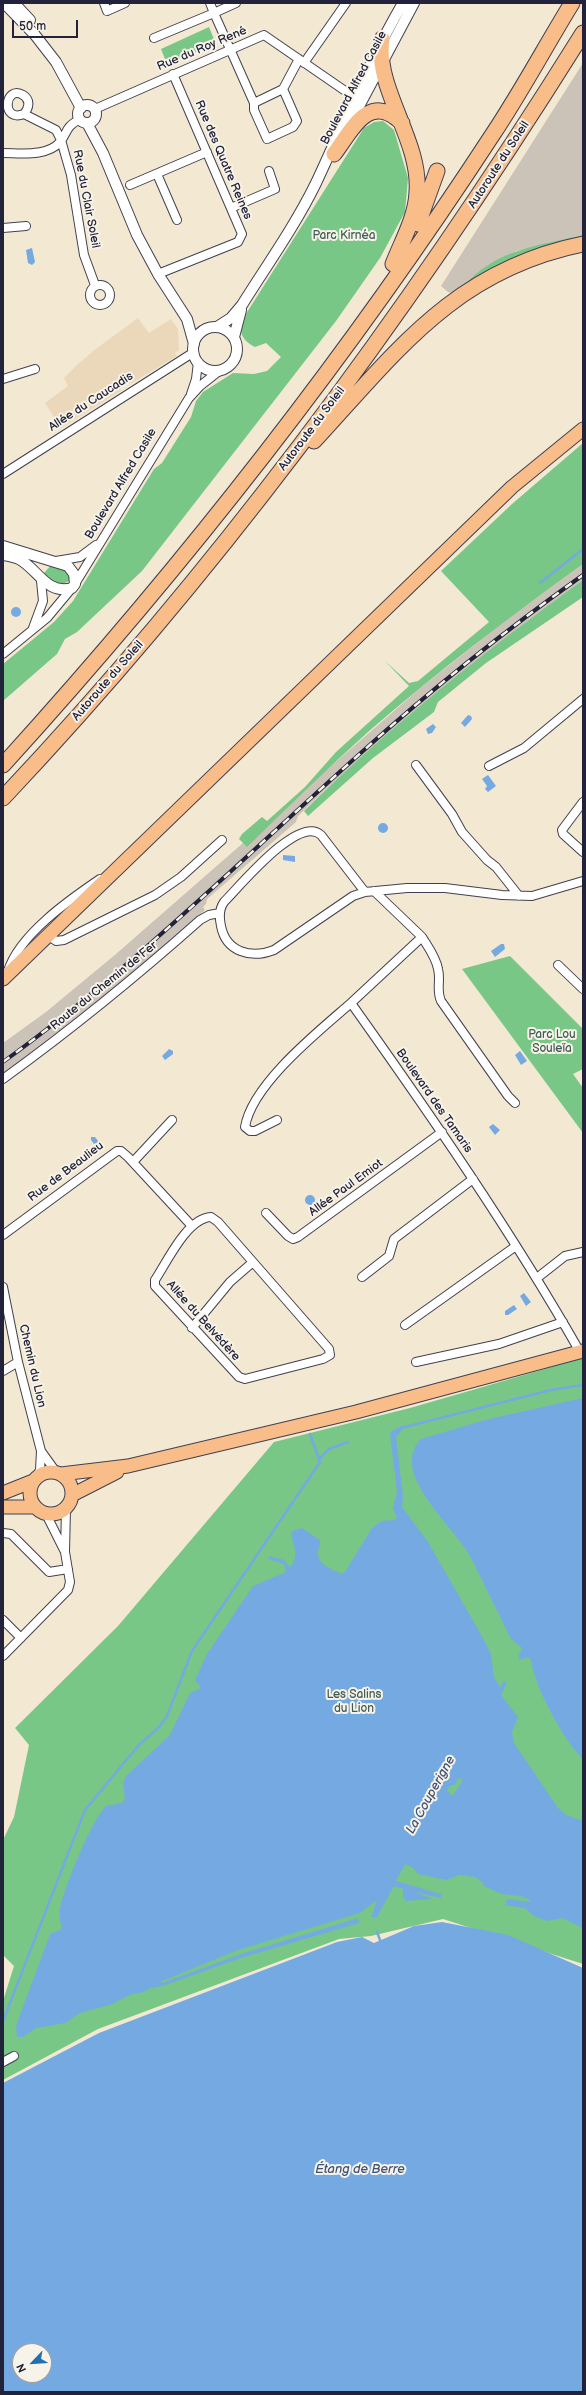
<!DOCTYPE html>
<meta charset="utf-8">
<style>
body{margin:0}
#map{position:relative;width:586px;height:2395px;overflow:hidden;background:#f3e8d1;font-family:"Balsamiq Sans",sans-serif}
canvas{display:block}
.frame{position:absolute;inset:0;border:4px solid #22223b;pointer-events:none}
.north{position:absolute;left:12px;top:2343px;width:40px;height:40px;box-sizing:border-box;background:#f7f3e8;border:1px solid #a29fa3;border-radius:50%;rotate:245deg;font-size:11px;font-weight:700;line-height:16px;text-align:center;color:#22223b}
.north::after{content:'';display:block;margin:auto;width:14px;height:18px;background:#1f6fb2;clip-path:polygon(50% 0,100% 100%,50% 72%,0 100%)}
.scale{position:absolute;left:12px;top:20px;width:66px;height:18px;box-sizing:border-box;border:2px solid #22223b;border-top:0;padding-left:5px;font-size:12px;line-height:14px;white-space:nowrap;color:#22223b;-webkit-text-stroke:3px #f7f3e8;paint-order:stroke}
</style>
<div id="map">
<canvas width="586" height="2395"></canvas>
<div class="frame"></div>
<div class="north">N</div>
<div class="scale">50 m</div>
</div>
<script>
const ctx = document.querySelector('canvas').getContext('2d');
ctx.lineJoin = 'round';
function fill(path, color) { ctx.fillStyle = color; ctx.fill(path, 'evenodd'); }
function trace(path, color, width, dash) { ctx.strokeStyle = color; ctx.lineWidth = width; ctx.lineCap = dash ? 'butt' : 'round'; ctx.setLineDash(dash || []); ctx.stroke(path); }
function write(font, color, halo, rows, align = 'center') {
  ctx.font = font + ' "Balsamiq Sans",sans-serif'; ctx.lineWidth = 4; ctx.setLineDash([]); ctx.textBaseline = 'middle'; ctx.strokeStyle = halo; ctx.fillStyle = color; for (const [text, x, y, turn = 0] of rows) {
    ctx.save(); ctx.translate(x, y); ctx.rotate((+turn || 0) * Math.PI / 180); ctx.textAlign = isNaN(turn) ? turn : align; if (halo) ctx.strokeText(text, 0, 0); ctx.fillText(text, 0, 0); ctx.restore();
  }
}
fill(new Path2D(`
 M138 318 149 333 171 319 178 329 179 350 175 353 177 356 132 383 124 384 121 386V391L61 428 45 403 68 386 64 378 78 364 97 348Z`), '#ebd8ba');
fill(new Path2D(`
 M583 63V235L516 251 454 294 448 292 441 286Z
 M583 564V580L533 617 409 715 325 790 298 816 296 822 207 899 206 904 203 907 205 910 160 952 3 1074V1043L46 1012 116 954 418 690 511 616Z`), '#cbc3b8');
fill(new Path2D(`
 M209 27 216 44 167 64 161 49Z
 M383 121 394 130 408 178 405 212 380 258 336 321 142 571 77 632 65 639 57 654 3 701V664L54 622 73 601 154 469 162 463 191 417 196 401 203 392 233 373 254 374 267 371 281 357 266 343 255 347C241 340 238 331 244 317L364 128 374 122Z
 M583 235V241L454 294C465 285 475 273 487 266 514 247 551 243 583 235Z
 M583 443V564C509 617 437 672 368 732 327 769 287 808 247 847L239 839 242 834 262 817 267 821 305 787 336 752 409 686 385 661 409 683 418 681 489 622 441 571 512 504Z
 M51 565 66 569 70 575 69 581 63 584 48 579 44 573Z
 M583 580V597L486 663 438 702 434 712 373 758 308 816 304 811C390 726 485 651 583 580Z
 M510 956 583 1029V1069L573 1074 583 1088V1133L462 969Z
 M583 1358V1964L443 1919 371 1936 339 1939 98 2029 3 2080V2001L14 1966 3 1955V1840L14 1817 29 1745 15 1728 118 1626 274 1442 410 1408Z`), '#79c787');
fill(new Path2D(`
 M32 248 35 262 32 265 28 263 26 250Z
 M11 612a5 5 0 1 1 10 0a5 5 0 1 1-10 0Z
 M468 715 471 716 472 719 465 727 461 723Z
 M433 724 436 727 432 733 428 734 426 729Z
 M488 775 496 786 488 792 485 789 487 786 482 779Z
 M378 828a5 5 0 1 1 10 0a5 5 0 1 1-10 0Z
 M283 855 295 856V862L283 860Z
 M501 944H504L505 949 495 957 491 951Z
 M169 1049 173 1051V1054L165 1060 162 1056Z
 M520 1051 527 1061 521 1065 515 1055Z
 M493 1124 500 1130 495 1135 489 1127Z
 M91 1137H95L101 1145 97 1148 91 1140Z
 M305 1200a5 5 0 1 1 10 0a5 5 0 1 1-10 0Z
 M524 1293 531 1302 526 1306 520 1296Z
 M514 1305 517 1309 508 1315H505V1311Z
 M583 1398V1759C564 1741 534 1686 531 1660L527 1657 520 1660 518 1657 522 1648 511 1639C497 1611 484 1583 470 1556 454 1526 388 1473 421 1439L485 1420Z
 M401 1426 402 1430 396 1437 403 1496 402 1507 428 1542 483 1638 491 1654 494 1677 500 1687 504 1681 507 1682 501 1695 518 1717 512 1732 514 1743 558 1808 566 1815 583 1821V1928L562 1918 547 1921 534 1916 525 1908 505 1905 507 1899 532 1902C524 1894 512 1896 502 1894 496 1892 491 1888 485 1887L481 1881 475 1877 459 1875 446 1880 418 1874 412 1867 405 1864 399 1870 396 1881 441 1894V1898L415 1892 432 1899 406 1901 403 1897V1889L394 1886 377 1917H371L377 1900 360 1913 238 1950 160 1982 162 1983 241 1954 358 1918 359 1923 241 1958 163 1986 151 1988 141 1993 132 1994 112 2004 80 2013 65 2023 36 2028 23 2037H17L16 2026 50 1934 62 1929C61 1922 58 1916 60 1908 65 1886 91 1821 106 1806L122 1803 125 1799 123 1783 126 1776 170 1735 190 1693 201 1688 195 1680 207 1654 253 1586 286 1572 284 1564 268 1559 269 1556 284 1560 290 1567C300 1556 293 1545 291 1533L295 1530 302 1528 320 1540C321 1545 318 1548 318 1553 318 1565 332 1569 341 1574L345 1572 372 1528 382 1521 394 1520 397 1518 393 1508 397 1492 390 1434 392 1431ZM458 1778 463 1780 453 1795H451L447 1790 451 1785H455Z
 M442 1922 508 1935 583 1968V2392H3V2083L99 2033 337 1942 362 1937 374 1943 414 1926ZM20 2351H44V2375H20Z`), '#75a9e2');
trace(new Path2D(`
 M540 583 583 549
 M401 1428 551 1390 583 1385
 M320 1458 329 1449 348 1442
 M396 1878 404 1864
 M377 1932 380 1940
 M3 2021 85 1810 138 1746 160 1726 167 1716 192 1651 320 1462 310 1434`), '#75a9e2', 2.5);
const minor = new Path2D(`
 M104 3 107 11 125 3
 M210 3 214 13 236 3
 M154 38 214 13 254 103V110L267 139 293 127 297 121 283 89 254 103
 M304 63 346 3
 M283 89 299 59
 M95 109 264 35 354 97
 M24 114C29 108 31 100 23 95 5 84 0 123 24 114L56 130 61 140 71 175 84 255 95 285
 M3 153C21 153 47 157 60 142 69 131 64 128 80 119
 M157 174 177 220
 M130 185 207 152
 M231 208 275 189 269 171
 M3 228 26 226
 M158 274 238 242 242 234 173 74
 M90 295a10 10 0 1 1 20 0a10 10 0 1 1-20 0Z
 M3 379 35 369
 M191 394 196 379 198 362
 M3 474 194 352
 M56 561 80 557 96 545
 M75 584 189 398 200 386 219 371
 M33 628 43 601 41 581
 M3 654 47 618 72 588
 M416 765 452 814 462 832 487 860 496 867 519 896
 M489 766 524 748 583 699
 M583 802 562 830 563 834 583 852
 M374 891 422 937 351 1003C432 1117 511 1231 580 1352
 M365 892 321 835C299 814 240 886 224 902 219 909 219 917 221 926 226 952 251 959 274 950L353 896 365 892 407 888H445L502 895 532 896 583 881
 M49 936 56 941 64 940 155 895 181 877 222 840
 M422 937C428 947 436 957 438 969 441 980 436 990 441 1001L508 1096 515 1103
 M558 965 583 989
 M8 971C19 935 69 900 100 879
 M3 1079C72 1029 137 976 200 920L209 915 220 913
 M277 1120 255 1131H250L245 1127C252 1084 319 1031 351 1003
 M133 1162 172 1120
 M266 1213 288 1236 293 1239 298 1237 442 1132
 M211 1217 218 1222 329 1349 330 1355 323 1359 245 1379 239 1377 155 1286V1280C167 1262 187 1218 211 1217Z
 M3 1235 117 1151H121L128 1157 191 1225
 M362 1277 389 1256 394 1239 473 1179
 M537 1278 565 1256 583 1252
 M3 1287 18 1362 41 1451
 M405 1325 516 1246
 M192 1328 230 1282 253 1262
 M416 1362 499 1344 563 1322
 M3 1371 18 1362
 M36 1477 40 1470 41 1451 56 1472
 M46 1514 64 1550
 M3 1533 11 1534 49 1572 68 1569
 M3 1620 21 1638
 M3 1656 68 1590 70 1582 65 1552 66 1508
 M3 2062 14 2056`);
const tertiary = new Path2D(`
 M4 3 35 35 56 62 81 108
 M14 3 30 20
 M78 114a9 9 0 1 1 18 0a9 9 0 1 1-18 0Z
 M87 123 103 153 137 235 158 274 187 319 194 344
 M348 127 414 3
 M217 327 231 318 242 305C267 265 295 226 316 183 344 123 369 61 403 3
 M193 349a22 22 0 1 1 44 0a22 22 0 1 1-44 0Z
 M234 337 241 310
 M3 546 68 566 74 574 75 584 72 588C46 595 38 569 19 559 14 557 8 556 3 555`);
const primary = new Path2D(`
 M3 979 512 487 583 429
 M30 1493a21 21 0 1 1 42 0a21 21 0 1 1-42 0Z
 M61 1474 128 1466 356 1412 583 1351
 M3 1493 33 1481
 M72 1495 117 1472
 M3 1507H34`);
const motorway = new Path2D(`
 M382 39C374 88 421 140 417 192 416 217 402 241 393 264
 M334 154C352 130 369 91 402 123
 M418 224 437 171
 M314 441C397 351 455 270 583 244
 M3 765C183 567 347 358 493 134 521 92 545 47 572 3
 M3 798C223 565 414 304 583 33`);
trace(minor, '#414052', 10);
trace(tertiary, '#414052', 12);
trace(primary, '#414052', 15);
trace(motorway, '#414052', 17);
trace(minor, '#fff', 8);
trace(tertiary, '#fff', 10);
trace(primary, '#f8bd89', 13);
trace(motorway, '#f8bd89', 15);
const rail = new Path2D(`
 M3 1062C132 969 245 856 363 751 433 688 506 630 583 575`);
trace(rail, '#22223b', 4);
trace(rail, '#f7f3e8', 2.5, [8]);
write('12px', '#22223b', '#f7f3e8', [
 ["Rue du Roy René",202,49,-23],
 ["Boulevard Alfred Casile",354,88,-62],
 ["Rue des Quatre Reines",223,160,67],
 ["Autoroute du Soleil",499,165,-57],
 ["Rue du Clair Soleil",86,199,79],
 ["Allée du Caucadis",91,402,-33],
 ["Autoroute du Soleil",312,429,-53],
 ["Boulevard Alfred Casile",121,484,-59],
 ["Autoroute du Soleil",108,681,-49],
 ["Route du Chemin de Fer",104,986,-39],
 ["Boulevard des Tamaris",434,1101,55],
 ["Rue de Beaulieu",66,1172,-37],
 ["Allée Paul Emiot",346,1188,-36],
 ["Allée du Belvédère",203,1321,48],
 ["Chemin du Lion",32,1366,77]
]);
write('12px', '#405c56', '#f7f3e8', [
 ["Parc Kirnéa",344,236],
 ["Parc Lou",552,1035],
 ["Souleïa",552,1049],
 ["Les Salins",354,1695],
 ["du Lion",354,1709]
]);
write('italic 13px', '#3f5175', '#f7f3e8', [
 ["La Couperigne",431,1795,-61],
 ["Étang de Berre",360,2170]
]);
</script>
